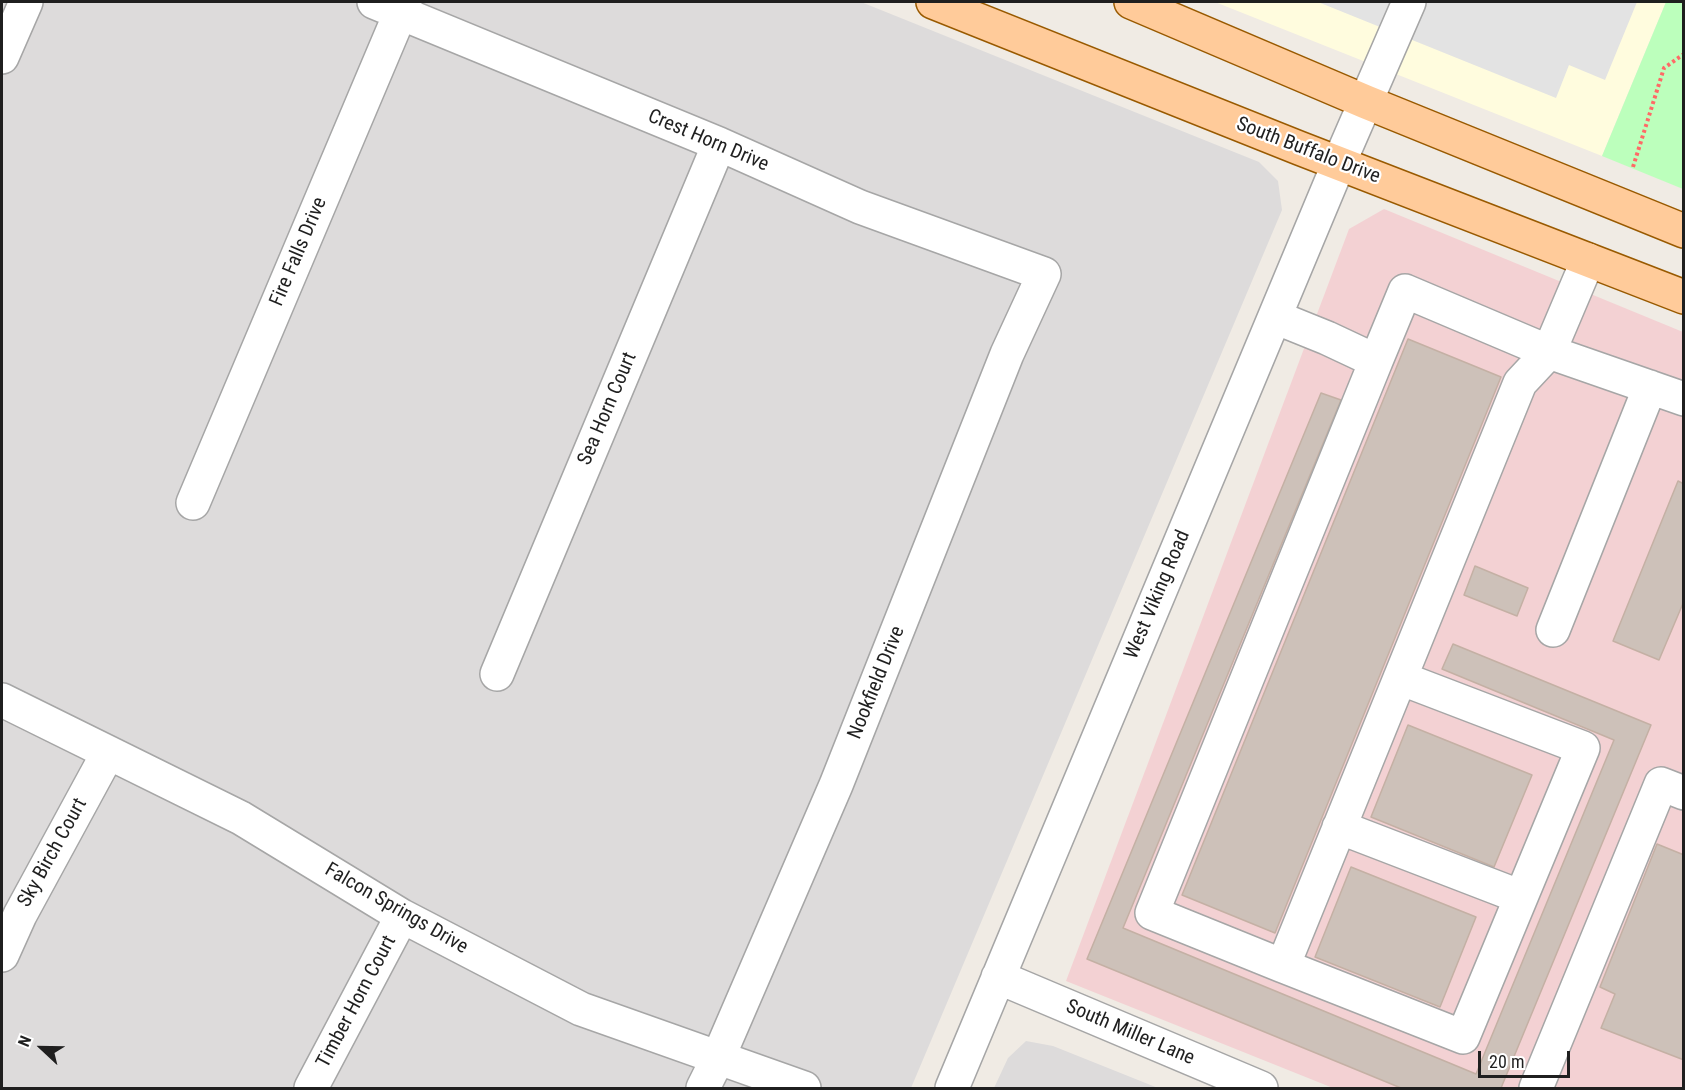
<!DOCTYPE html>
<style>
body{margin:0}
#map{position:relative;width:1685px;height:1090px;overflow:hidden;background:#f0ebe4;font-family:"Roboto Condensed",sans-serif}
canvas{display:block}
.frame{position:absolute;inset:0;border:3px solid #1f1f1f;pointer-events:none}
.north{position:absolute;left:12px;top:1018px;width:60px;height:60px;-webkit-text-stroke:4px #fff;paint-order:stroke;rotate:292deg;font-size:16px;font-weight:700;line-height:24px;text-align:center;color:#1f1f1f}
.north::after{content:'';display:block;margin:auto;width:21px;height:27px;background:#1f1f1f;clip-path:polygon(50% 0,100% 100%,50% 72%,0 100%)}
.scale{position:absolute;left:1478px;top:1051px;width:92px;height:27px;box-sizing:border-box;border:3px solid #1f1f1f;border-top:0;padding-left:8px;font-size:18px;line-height:21px;white-space:nowrap;color:#1f1f1f;-webkit-text-stroke:4px #fff;paint-order:stroke}
</style>
<div id="map">
<canvas width="1685" height="1090"></canvas>
<div class="frame"></div>
<div class="north">N</div>
<div class="scale">20 m</div>
</div>
<script>
const ctx = document.querySelector('canvas').getContext('2d');
ctx.lineJoin = 'round';
function fill(path, color) { ctx.fillStyle = color; ctx.fill(path, 'evenodd'); }
function trace(path, color, width, dash) { ctx.strokeStyle = color; ctx.lineWidth = width; ctx.lineCap = dash ? 'butt' : 'round'; ctx.setLineDash(dash || []); ctx.stroke(path); }
function write(font, color, halo, rows, align = 'center') {
  ctx.font = font + ' "Roboto Condensed",sans-serif'; ctx.lineWidth = 4.5; ctx.setLineDash([]); ctx.textBaseline = 'middle'; ctx.strokeStyle = halo; ctx.fillStyle = color; for (const [text, x, y, turn = 0] of rows) {
    ctx.save(); ctx.translate(x, y); ctx.rotate((+turn || 0) * Math.PI / 180); ctx.textAlign = isNaN(turn) ? turn : align; if (halo) ctx.strokeText(text, 0, 0); ctx.fillText(text, 0, 0); ctx.restore();
  }
}
fill(new Path2D(`
 M2 2H861L1259 162 1278 181 1282 210 911 1088H2Z
 M1026 1041 1053 1046 1158 1088H994L1008 1058Z`), '#dddbdb');
fill(new Path2D(`
 M1384 209 1683 332V1088H1333L1066 981 1349 229Z`), '#f3d1d3');
fill(new Path2D(`
 M1215 2H1666L1602 156Z`), '#fffcde');
fill(new Path2D(`
 M1666 2H1683V189L1602 156Z`), '#bcffbc');
fill(new Path2D(`
 M1318 2H1637L1605 80 1569 65 1556 98Z`), '#e3e3e3');
const building = new Path2D(`
 M1408 339 1501 377 1275 933 1182 895Z
 M1321 393 1341 400 1123 928 1476 1074 1614 740 1442 669 1453 644 1651 725 1501 1088H1401L1087 959Z
 M1678 481 1684 484V601L1659 660 1613 641Z
 M1475 566 1528 588 1517 616 1464 595Z
 M1408 725 1532 775 1494 867 1371 817Z
 M1657 844 1684 855V1060L1601 1028 1615 994 1600 987Z
 M1351 867 1476 917 1440 1007 1315 957Z`);
fill(building, '#cdc1b9');
trace(building, '#c4b0a4', 1.5);
const minor = new Path2D(`
 M374 2 719 144 860 207 1044 274 1007 354 836 785 718 1058 703 1088
 M2 57 26 2
 M1275 317 1327 338 1376 361 1405 291 1549 352 1588 260
 M1376 361 1152 913 1283 966 1520 383 1549 352 1684 399
 M193 503 405 2
 M1553 630 1650 387
 M497 674 719 144
 M2 700 241 818 402 916 581 1009 804 1088
 M1339 827 1521 897
 M2 955 20 915 108 753
 M1283 966 1463 1037 1583 748 1400 678
 M998 977 1261 1088
 M311 1088 402 916
 M952 1088 1339 163 1409 2
 M1536 1088 1661 784 1684 793`);
const major = new Path2D(`
 M933 2 1299 148 1684 297
 M1131 2 1366 102 1684 231`);
trace(minor, '#a6a6a6', 36);
trace(major, '#995a00', 36);
trace(new Path2D(`
 M1633 167 1664 68 1684 54`), '#ff6966', 4, [3, 3]);
trace(minor, '#fff', 33);
trace(major, '#ffcb9a', 33);
write('20px', '#1f1f1f', '#fff', [
 ["Crest Horn Drive",708,141,23],
 ["South Buffalo Drive",1308,151,21],
 ["Fire Falls Drive",299,252,-67],
 ["Sea Horn Court",608,409,-67],
 ["West Viking Road",1158,595,-67],
 ["Nookfield Drive",877,683,-68],
 ["Sky Birch Court",53,853,-61],
 ["Falcon Springs Drive",396,909,30],
 ["Timber Horn Court",357,1002,-62],
 ["South Miller Lane",1130,1033,23]
]);
</script>
